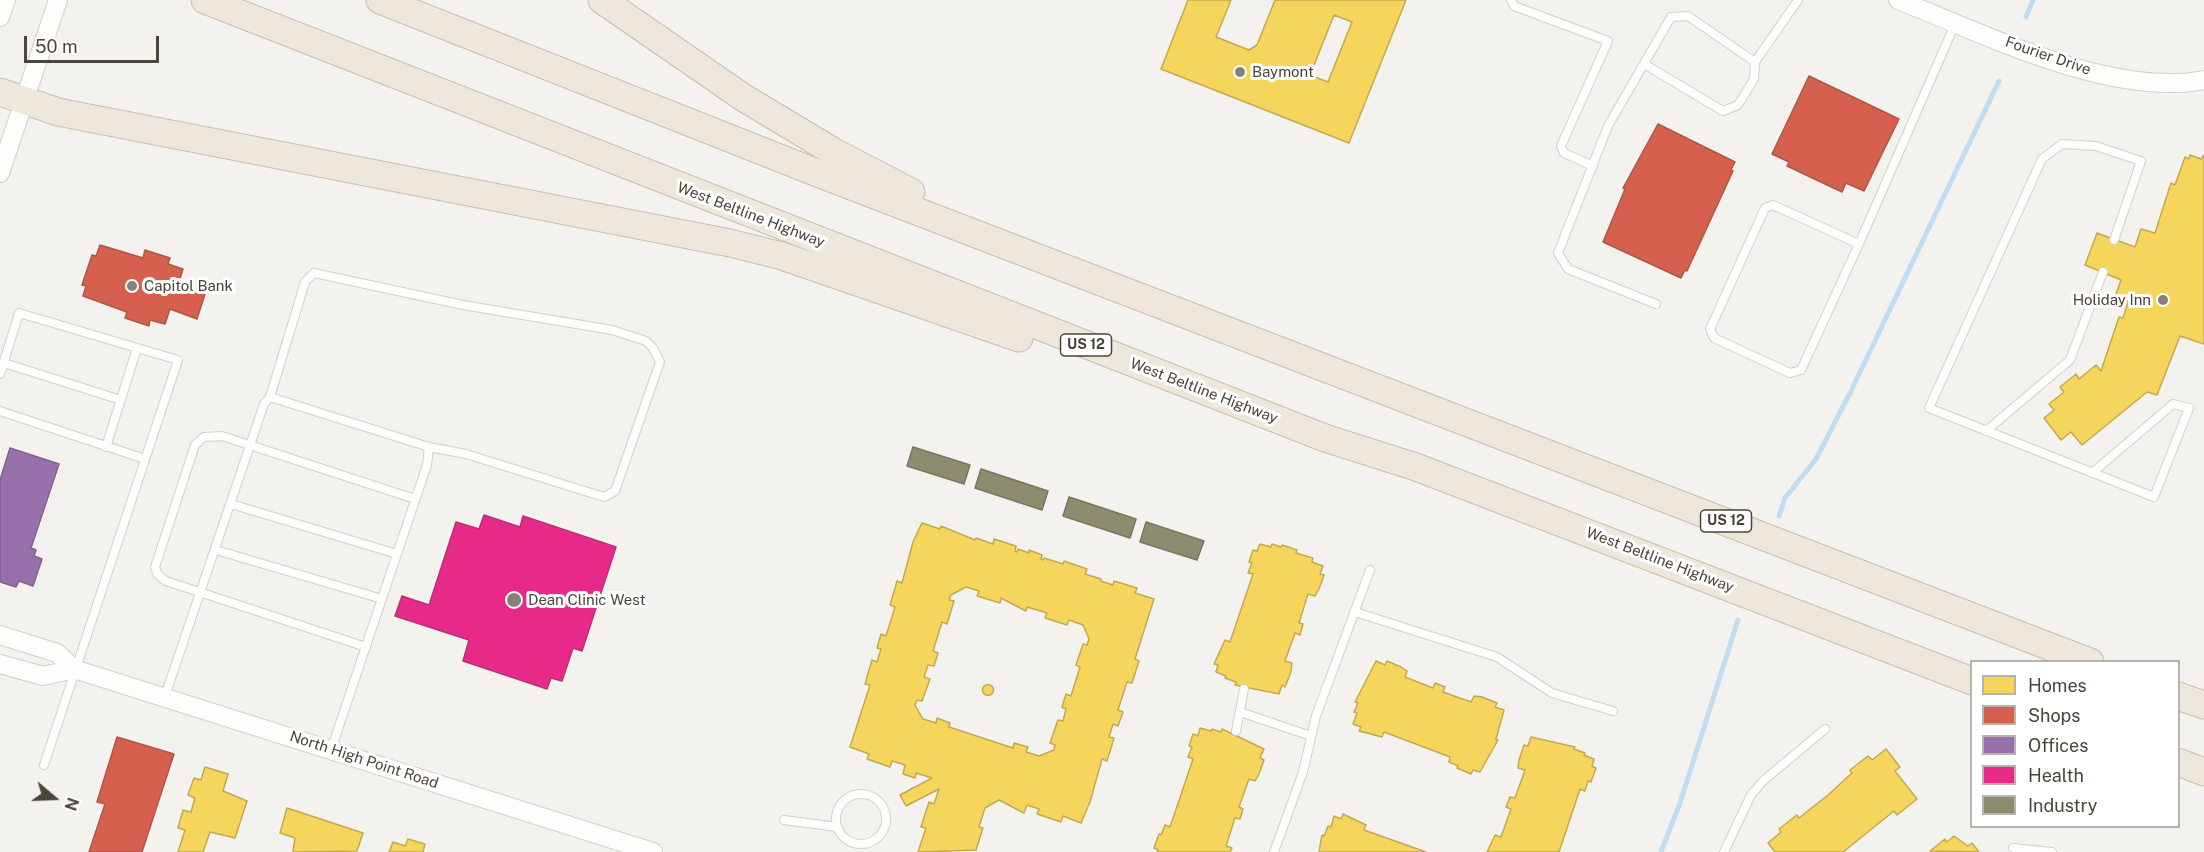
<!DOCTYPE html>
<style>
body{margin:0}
#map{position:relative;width:2204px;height:852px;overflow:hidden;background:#f4f2ee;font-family:"Public Sans",sans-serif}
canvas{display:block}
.legend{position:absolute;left:1970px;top:660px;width:210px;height:168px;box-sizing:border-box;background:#fff;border:2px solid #b7b4b0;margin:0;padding:8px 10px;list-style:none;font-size:18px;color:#4b4439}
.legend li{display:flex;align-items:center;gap:12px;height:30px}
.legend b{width:30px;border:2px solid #b7b4b0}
.north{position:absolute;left:24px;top:768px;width:60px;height:60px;-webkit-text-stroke:4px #fff;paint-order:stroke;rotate:109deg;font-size:16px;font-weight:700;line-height:24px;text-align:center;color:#4b4439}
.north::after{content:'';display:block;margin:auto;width:21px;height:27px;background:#4b4439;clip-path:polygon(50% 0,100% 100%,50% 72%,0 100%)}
.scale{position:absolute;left:24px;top:36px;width:135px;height:27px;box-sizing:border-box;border:3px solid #4b4439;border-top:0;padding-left:8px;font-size:18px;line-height:21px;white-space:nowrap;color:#4b4439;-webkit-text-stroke:4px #fff;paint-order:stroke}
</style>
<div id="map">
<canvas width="2204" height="852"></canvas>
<ul class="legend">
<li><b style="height:16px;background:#f6d55c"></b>Homes</li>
<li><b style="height:16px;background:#d6604d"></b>Shops</li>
<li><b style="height:16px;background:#9970ab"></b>Offices</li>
<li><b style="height:16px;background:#e7298a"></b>Health</li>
<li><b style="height:16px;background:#8c8c6e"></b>Industry</li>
</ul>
<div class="north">N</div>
<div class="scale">50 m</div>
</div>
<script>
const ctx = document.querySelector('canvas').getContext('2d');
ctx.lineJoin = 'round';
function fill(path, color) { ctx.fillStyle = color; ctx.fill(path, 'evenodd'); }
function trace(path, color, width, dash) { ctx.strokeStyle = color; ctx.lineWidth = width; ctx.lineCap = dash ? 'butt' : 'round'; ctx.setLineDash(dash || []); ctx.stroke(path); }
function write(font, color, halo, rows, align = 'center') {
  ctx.font = font + ' "Public Sans",sans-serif'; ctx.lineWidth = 6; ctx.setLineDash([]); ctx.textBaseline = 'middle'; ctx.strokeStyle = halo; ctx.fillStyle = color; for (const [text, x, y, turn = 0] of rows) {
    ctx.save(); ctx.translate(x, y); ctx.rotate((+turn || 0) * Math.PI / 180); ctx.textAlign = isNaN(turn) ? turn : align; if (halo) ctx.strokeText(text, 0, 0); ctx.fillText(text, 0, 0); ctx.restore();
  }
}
const homes = new Path2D(`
 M1188 0H1231L1216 37 1249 50 1257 45 1275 0H1406L1349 143 1161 69ZM1334 15 1352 22 1328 82 1310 75Z
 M2190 155 2201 159 2204 155V344L2180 336 2157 395 2147 392 2082 445 2071 432 2061 440 2044 418 2054 410 2049 404 2064 392 2060 387 2076 374 2079 379 2096 365 2101 371 2119 317 2123 318 2128 302 2115 297 2121 280 2085 265 2097 233 2135 247 2141 229 2155 233 2171 183 2175 185 2185 157 2189 159Z
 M922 523 940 529 941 526 975 540 976 538 993 544 994 539 1016 546 1015 551 1017 552 1018 549 1029 553V550L1042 555 1041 559 1043 560 1044 558 1063 564 1064 561 1087 569 1085 574 1101 579V581L1113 585 1114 581 1137 588 1135 593 1154 599 1135 659 1139 661 1132 683 1127 682 1118 710 1123 712 1118 726 1113 724 1109 737 1114 738 1107 761 1102 759 1090 802 1081 823 1063 816 1061 822 1037 814 1039 809 1027 805 1024 813 999 800 985 808 979 827 983 828 976 850 918 852 926 828 921 827 929 802 934 804 939 789 906 806 900 795 932 778 916 773 915 778 903 774 905 765 892 761 890 767 867 759 869 754 850 747 870 685 865 684 872 660 877 662 881 649 877 648 881 634 886 636 895 607 890 605 897 581 902 583 913 542ZM966 587 979 591 977 596 1000 603 1001 598 1026 611 1027 607 1047 613 1045 618 1067 625 1069 620 1083 625 1089 639 1087 645 1083 644 1076 665 1080 667 1071 696 1066 694 1062 707 1066 709 1063 721 1058 720 1050 743 1055 745 1054 750 1039 756 1026 752 1028 747 1014 743 1013 748 949 727 950 723 937 718 936 723 923 719 915 705 917 700 922 701 930 679 924 677 928 665 934 666 938 653 933 651 942 622 947 624 954 601 949 600 951 595Z
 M1260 544 1271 547 1272 544 1281 547 1282 545 1297 550 1296 553 1313 558 1312 562 1323 566 1320 574 1324 575 1319 589 1315 596 1308 594 1299 623 1303 624 1300 635 1295 633 1285 661 1292 663 1291 672 1285 687 1282 685 1279 694 1235 685 1236 682 1225 678 1226 676 1216 672 1218 665 1214 664 1225 640 1230 642 1253 574 1248 573 1252 563 1249 562 1253 550 1257 551Z
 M1376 661 1385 665 1387 661 1401 667 1407 671 1405 677 1433 688 1435 683 1445 687 1443 692 1471 702 1474 696 1482 697 1497 703 1495 707 1504 710 1496 739 1498 740 1480 772 1473 770 1471 774 1457 768 1458 766 1449 762 1450 757 1384 732 1382 737 1359 731 1361 727 1353 724 1357 713 1354 712 1358 703 1355 702Z
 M982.5 690a5.5 5.5 0 1 1 11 0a5.5 5.5 0 1 1-11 0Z
 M1200 728 1211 731 1212 729 1221 732 1222 729 1264 749 1260 758 1264 760 1259 774 1255 781 1249 779 1239 807 1243 809 1240 819 1235 818 1226 846 1232 848 1230 852H1157L1158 850 1154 848 1159 834 1161 835 1165 825 1170 827 1193 759 1188 757 1192 747 1189 746 1193 734 1198 736Z
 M1531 737 1575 747 1574 749 1585 753 1584 755 1594 759 1592 766 1596 768 1591 782 1588 781 1585 791 1580 789 1559 852H1487L1495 835 1501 837 1511 809 1506 807 1510 797 1515 798 1525 770 1518 768 1519 760 1524 745 1528 746Z
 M1886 749 1900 767 1895 771 1917 799 1897 815 1894 811 1843 852H1775L1768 843 1781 832 1779 829 1797 815 1799 818 1828 795 1852 773 1850 770 1868 756 1872 760Z
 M205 767 228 774 223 791 247 801 235 838 210 832 203 852H178L185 830 178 828 183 810 191 812 195 798 188 795 194 778 201 780Z
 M287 808 363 833 357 851 293 852 295 838 280 833Z
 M1343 814 1366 825 1364 830 1426 852H1319L1322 835 1324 836 1328 826 1331 827 1334 816 1341 819Z
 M1954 836 1968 846 1972 843 1979 852 1930 851 1945 839 1947 842Z
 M408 839 425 844 423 852H389L393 842 405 846Z`);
fill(homes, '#f6d55c');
trace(homes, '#c3aa52', 1.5);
const shops = new Path2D(`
 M1809 76 1899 119 1864 191 1846 183 1842 192 1787 166 1789 162 1772 154Z
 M1658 124 1735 162 1731 170 1733 171 1687 271 1685 270 1681 278 1603 242 1625 189 1623 188Z
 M100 245 143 258 145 250 170 258 168 264 183 269 178 285 205 294 197 319 170 309 165 324 150 320 149 326 125 318 127 312 83 296 86 286 82 285 92 255 96 256Z
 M117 737 174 754 142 852H89L105 804 97 802Z`);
fill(shops, '#d6604d');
trace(shops, '#ac5847', 1.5);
const offices = new Path2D(`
 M10 448 59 464 31 548 36 550 34 556 42 559 33 586 19 581 16 587 0 582V480Z`);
fill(offices, '#9970ab');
trace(offices, '#826389', 1.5);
const health = new Path2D(`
 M484 515 520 527 523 516 616 547 582 651 573 648 562 681 551 678 547 689 463 661 469 640 395 616 402 596 429 605 456 522 479 529Z`);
fill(health, '#e7298a');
trace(health, '#b83172', 1.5);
const industry = new Path2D(`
 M913 447 970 465 964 484 907 466Z
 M981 469 1048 491 1042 510 975 488Z
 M1069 497 1136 519 1130 538 1063 516Z
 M1146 522 1204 541 1197 560 1140 542Z`);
fill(industry, '#8c8c6e');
trace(industry, '#78765e', 1.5);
trace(new Path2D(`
 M2026 17 2033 0
 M1779 516 1785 498 1816 459 1850 393 1999 81
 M1661 852 1680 803 1738 620`), '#c0ddf1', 5);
const service = new Path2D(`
 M1511 0 1514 6 1608 41 1561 146 1564 153 1593 166
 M1644 64 1723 111 1738 105 1754 79 1755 62
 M1859 244 1801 370 1790 373 1714 338 1710 329 1765 208 1773 205 1859 244 1955 24
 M1656 304 1568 269 1558 253 1608 126 1671 17 1688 16 1755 62 1798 0
 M4 363 121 400
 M0 374 19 313 178 360 44 765
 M270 397 305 282 314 273 463 305 612 330 646 341 653 348 660 362 615 491 604 497 466 454 429 447
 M0 411 145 459
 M1986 431 2070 360 2103 272
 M106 447 137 348
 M2092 473 2173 404 2189 408 2154 497 1929 408 2042 159 2062 144 2096 146 2141 161 2114 240
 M231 504 397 554
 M216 550 382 599
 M1355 612 1497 657 1552 693 1613 711
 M366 647 166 581 158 575 155 567 195 445 204 437 222 436 415 499
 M165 696 264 404 270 397 429 447 427 465 331 750
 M1240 712 1311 736
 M1236 731 1244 689
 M836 819a25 25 0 1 1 50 0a25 25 0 1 1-50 0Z
 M784 820 837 827
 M2013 848 2052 852
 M1274 852 1303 772 1316 716 1370 570
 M1724 852 1751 795 1763 781 1825 729`);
const tertiary = new Path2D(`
 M1898 0C1985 34 2111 98 2204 80
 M0 17 6 0
 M0 173 58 0
 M0 635 57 653 74 669 653 852
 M0 664 43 676 74 669`);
const motorway = new Path2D(`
 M205 0 1325 438 1416 467 1972 681
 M380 0 820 174 2090 662
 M602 0 744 98 834 152 911 192
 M0 92 58 112 730 243 782 256 1019 338
 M2178 696 2204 705
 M2178 762 2204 772`);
trace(service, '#d2d0cb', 10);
trace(tertiary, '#d2d0cb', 20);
trace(motorway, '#ccbfa9', 29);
trace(service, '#fdfdfc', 8);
trace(tertiary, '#fdfdfc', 18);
trace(motorway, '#ede8db', 27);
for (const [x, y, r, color] of [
 [1240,72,6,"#868178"],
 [132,286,6,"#868178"],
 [2163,300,6,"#868178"],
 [514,600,8,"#868178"]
]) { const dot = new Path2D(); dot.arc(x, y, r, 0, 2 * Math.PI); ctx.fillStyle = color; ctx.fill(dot); trace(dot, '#fff', 2); }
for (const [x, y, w] of [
 [1086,345,51],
 [1726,521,51]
]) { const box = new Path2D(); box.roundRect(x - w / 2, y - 11, w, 22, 4.5); ctx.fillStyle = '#fff'; ctx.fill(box); trace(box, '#4b4439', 1.5); }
write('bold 14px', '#4b4439', null, [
 ["US 12",1086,345],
 ["US 12",1726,521]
]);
write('15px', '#4b4439', '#fff', [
 ["Fourier Drive",2048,56,19],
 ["West Beltline Highway",751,215,21],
 ["West Beltline Highway",1204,391,21],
 ["West Beltline Highway",1660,560,21],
 ["North High Point Road",364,760,18]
]);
write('15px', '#4b4439', '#fff', [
 ["Baymont",1252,72],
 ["Capitol Bank",144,286],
 ["Holiday Inn",2151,300,"right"],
 ["Dean Clinic West",528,600]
], 'left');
</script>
